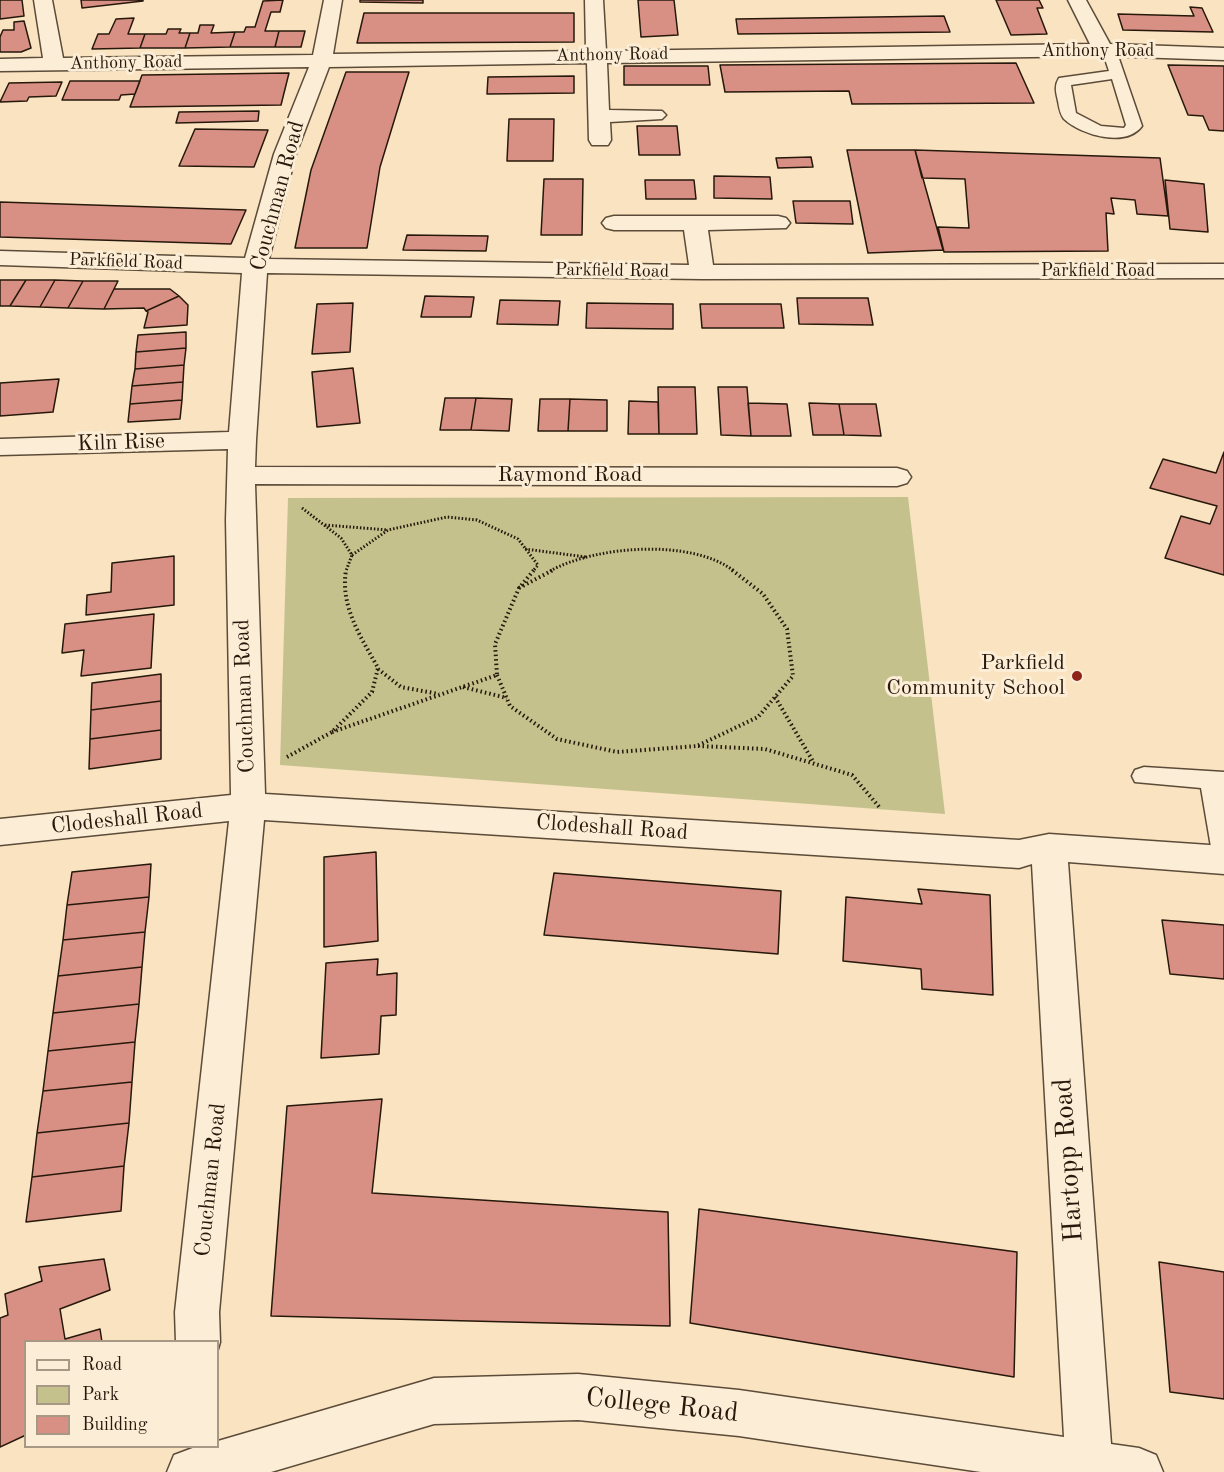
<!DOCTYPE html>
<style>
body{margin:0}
#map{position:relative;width:1224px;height:1472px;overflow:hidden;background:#fae3c0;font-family:"Old Standard TT",serif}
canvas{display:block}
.legend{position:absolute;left:24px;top:1340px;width:195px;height:108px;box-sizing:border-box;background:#fcedd6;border:2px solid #a69885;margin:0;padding:8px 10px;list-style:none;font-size:18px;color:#26180b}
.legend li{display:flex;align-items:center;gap:12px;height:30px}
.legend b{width:30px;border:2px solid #a69885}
</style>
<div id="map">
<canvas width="1224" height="1472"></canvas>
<ul class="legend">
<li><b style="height:8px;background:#fcedd6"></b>Road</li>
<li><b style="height:16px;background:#c5c18d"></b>Park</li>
<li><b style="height:16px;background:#d99084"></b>Building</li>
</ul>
</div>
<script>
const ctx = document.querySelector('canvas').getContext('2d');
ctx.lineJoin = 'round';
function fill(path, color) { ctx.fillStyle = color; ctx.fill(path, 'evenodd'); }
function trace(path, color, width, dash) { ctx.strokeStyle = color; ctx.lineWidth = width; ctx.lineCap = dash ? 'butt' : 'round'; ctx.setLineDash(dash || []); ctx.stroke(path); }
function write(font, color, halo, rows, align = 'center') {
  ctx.font = font + ' "Old Standard TT",serif'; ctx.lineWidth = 6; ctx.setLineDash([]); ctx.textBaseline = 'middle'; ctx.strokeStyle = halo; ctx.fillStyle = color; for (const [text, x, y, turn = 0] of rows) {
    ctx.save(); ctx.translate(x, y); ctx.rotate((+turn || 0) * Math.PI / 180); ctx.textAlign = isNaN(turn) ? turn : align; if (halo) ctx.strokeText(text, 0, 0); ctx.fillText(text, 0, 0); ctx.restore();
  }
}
fill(new Path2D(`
 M908 497 945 814 280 765 288 498Z`), '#c5c18d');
const building = new Path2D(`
 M0 0H22L24 16 0 19Z
 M81 0H143V1L82 8Z
 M283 0 280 12H271L265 31H279L275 47H230L235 32H244L246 27H255L263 1Z
 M360 0H423V3L360 2Z
 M638 0H674L678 35 641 37Z
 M996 0H1039L1043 8H1037L1047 34 1011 35Z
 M1190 7 1202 8 1213 32 1123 30 1118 14 1194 16Z
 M364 13H574V42L357 43Z
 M944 16 950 32 738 34 736 19Z
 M134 18 128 34H145L140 48 92 49 98 34H109L116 19Z
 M24 21 31 48 21 52H0V37L3 30H14V22Z
 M200 25H214L211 33 235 32 230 47 185 48 190 33H198Z
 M168 29H181L179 33H190L185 48H140L145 34H166Z
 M279 31H305L301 47H275Z
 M1016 63 1034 103 852 104 849 91 725 92 720 65Z
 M1168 65 1224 66V131L1209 130 1203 116 1188 115Z
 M624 66H708L710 85H624Z
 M346 72H409L380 167 367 248H295L311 170Z
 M289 73 281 105 130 107 142 75Z
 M574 76V93L487 94 488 77Z
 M70 81H140L135 94 121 95 119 100H62Z
 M62 82 56 96 29 97 27 101 0 102 9 83Z
 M259 111 258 121 176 123 179 112Z
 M509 119H554L553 161H507Z
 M637 126H677L680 155H639Z
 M195 129 268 130 254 167 179 166Z
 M847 150H915L943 250 868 253Z
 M915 150 1160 158 1168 216 1137 214 1135 200 1111 198 1114 214 1106 213 1108 251 944 252 938 227 969 228 965 179 922 178Z
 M811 157 813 167 778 168 776 158Z
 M714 176 770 177 772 199 714 198Z
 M544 179H583L582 235H541Z
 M645 180H694L696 199H646Z
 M1165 180 1204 184 1208 232 1170 229Z
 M793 201H850L853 224 796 223Z
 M0 202 246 210 231 244 0 237Z
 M407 235 488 236 486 251 403 250Z
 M0 280H26L10 306H0Z
 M26 280H55L40 307 10 306Z
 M55 280 83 281 68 308 40 307Z
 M83 281H118L104 309 68 308Z
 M114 289H170L179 296 146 311 144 308 104 309Z
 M179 296 188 305 187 325 144 328 148 312 146 311Z
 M425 296 474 297 471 317H421Z
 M797 298H868L873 325 799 324Z
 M500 300 560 301 558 325 497 324Z
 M353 303 350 352 312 354 317 304Z
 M587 303 673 304V329L586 328Z
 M700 304H781L784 328H702Z
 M186 332V348L136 352 138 335Z
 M186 348 184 365 135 369 136 352Z
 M184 365 183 382 132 386 135 369Z
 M353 368 360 423 317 427 312 372Z
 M59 379 53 412 0 416V383Z
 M183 382 182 400 130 404 132 386Z
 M658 387H695L697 434H659Z
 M718 387H747L751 436 721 435Z
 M445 398H476L471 430H440Z
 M476 398 512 399 509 431 471 430Z
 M540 399H570L568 431H538Z
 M570 399 607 400V431H568Z
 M182 400 180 419 128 422 130 404Z
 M629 401 658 402 659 434H628Z
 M748 403 787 404 791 436H751Z
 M809 403 839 404 844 435H813Z
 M839 404H876L881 436 844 435Z
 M1224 452V575L1165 558 1181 516 1210 524 1217 506 1150 488 1163 459 1216 473Z
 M174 556V605L86 615 87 595 111 592 112 563Z
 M154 614 151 668 81 676 84 650 62 653 65 624Z
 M161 674V701L91 710 92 683Z
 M161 701V730L90 739 91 710Z
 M161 730V759L89 769 90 739Z
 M376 852 378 941 324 947V857Z
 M151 864 149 897 67 905 72 872Z
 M554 873 781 891 778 954 544 935Z
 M918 889 990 895 993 995 922 989 921 969 843 961 846 897 922 904Z
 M149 897 145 932 63 940 67 905Z
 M1162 920 1224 925V979L1170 974Z
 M145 932 142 967 58 976 63 940Z
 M378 959 377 975 397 973 396 1015 381 1016 379 1054 321 1058 326 963Z
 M142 967 139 1004 53 1013 58 976Z
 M139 1004 135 1042 48 1051 53 1013Z
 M135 1042 132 1082 43 1091 48 1051Z
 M132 1082 129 1123 37 1133 43 1091Z
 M382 1099 372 1193 668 1212 670 1326 271 1316 287 1106Z
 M129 1123 124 1166 32 1177 37 1133Z
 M124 1166 121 1211 26 1222 32 1177Z
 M699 1209 1017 1252 1014 1377 690 1323Z
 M104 1259 110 1290 60 1309 65 1339 100 1329 102 1342H26V1435L0 1447V1318L8 1315 5 1294 42 1281 39 1267Z
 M1159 1262 1224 1272V1399L1170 1392Z`);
fill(building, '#d99084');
trace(building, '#26180b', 1.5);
const lane = new Path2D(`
 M1109 46 1116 50 1142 126C1126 148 1081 135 1064 119 1060 114 1059 107 1058 101 1056 92 1054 86 1059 78L1109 71 1102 50ZM1112 79 1126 125 1124 128 1101 126 1076 113 1071 85Z
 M1144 767 1224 772V857L1215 854 1211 847 1201 788 1135 782 1132 776 1135 770Z`);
const street = new Path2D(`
 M34 0H52L63 58 313 55 324 0H342L333 54 586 51 585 0H603L606 51 1090 44 1068 0H1086L1110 44 1224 48V60L1103 56 607 63 609 110 662 111 666 115 662 119 610 122 611 140 608 145H592L589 140 587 63 329 67 296 154 269 259 689 265 684 230H614L606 228 602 223 606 218 614 216H778L786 218 790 223 786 228 708 230 713 265 1224 264V278L702 279 267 273 256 440 255 467 897 468 907 471 911 477 907 483 897 486 255 484 265 794 1019 840 1049 834 1224 846V874L1068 862 1111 1444 1139 1448 1156 1455 1163 1472H981L739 1436 578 1420 434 1424 271 1472H167L174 1455 198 1446H218V1441L434 1378 578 1374 739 1390 1064 1437 1032 864 1019 868 264 820 219 1312 220 1342 218 1349V1342H176L175 1312 229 821 0 845V819L231 795 226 520 228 449 0 455V439L229 432 242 273 0 265V251L245 258 274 154 309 67 0 71V59L43 58Z`);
trace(lane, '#5b4b38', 3);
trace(street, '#5b4b38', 3);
trace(new Path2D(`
 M302 508 341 538 352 555 346 571
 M325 525 388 530
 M525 549 586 557
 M352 555 388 530 447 517 477 520 518 539 538 565 533 571
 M550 571C595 546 691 538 734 571`), '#26180b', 3, [1.5, 2]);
trace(new Path2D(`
 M519 588 553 570
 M378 669 401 687 439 694
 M497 675 510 706 557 739 617 752 697 746 758 717 793 676 787 629 763 594 732 570
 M463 687 507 698
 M775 697 814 763
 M332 732 497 675 495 644 519 588 534 570
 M698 746 765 749 852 775 881 809
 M287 757 332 732 372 692 378 668C361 637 340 607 346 570`), '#26180b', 4, [1.5, 3]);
fill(lane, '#fcedd6');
fill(street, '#fcedd6');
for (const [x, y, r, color] of [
 [1077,676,6,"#8f2418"]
]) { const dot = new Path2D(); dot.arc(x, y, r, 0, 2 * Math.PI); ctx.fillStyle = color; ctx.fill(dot); trace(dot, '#fcedd6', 2); }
write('18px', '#26180b', '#fcedd6', [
 ["Anthony Road",1098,51],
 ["Anthony Road",612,55,-1],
 ["Anthony Road",126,63,-1],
 ["Parkfield Road",126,262,2],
 ["Parkfield Road",612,271,1],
 ["Parkfield Road",1098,271]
]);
write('22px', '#26180b', '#fcedd6', [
 ["Couchman Road",278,196,-75],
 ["Kiln Rise",121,443,-2],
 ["Raymond Road",570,475],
 ["Couchman Road",245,696,-92],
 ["Clodeshall Road",127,819,-6],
 ["Clodeshall Road",612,828,4],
 ["Couchman Road",211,1180,-84]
]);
write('22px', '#26180b', '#fcedd6', [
 ["Parkfield",1065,663],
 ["Community School",1065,688]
], 'right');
write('27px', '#26180b', '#fcedd6', [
 ["Hartopp Road",1069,1160,-94],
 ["College Road",662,1406,6]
]);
</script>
